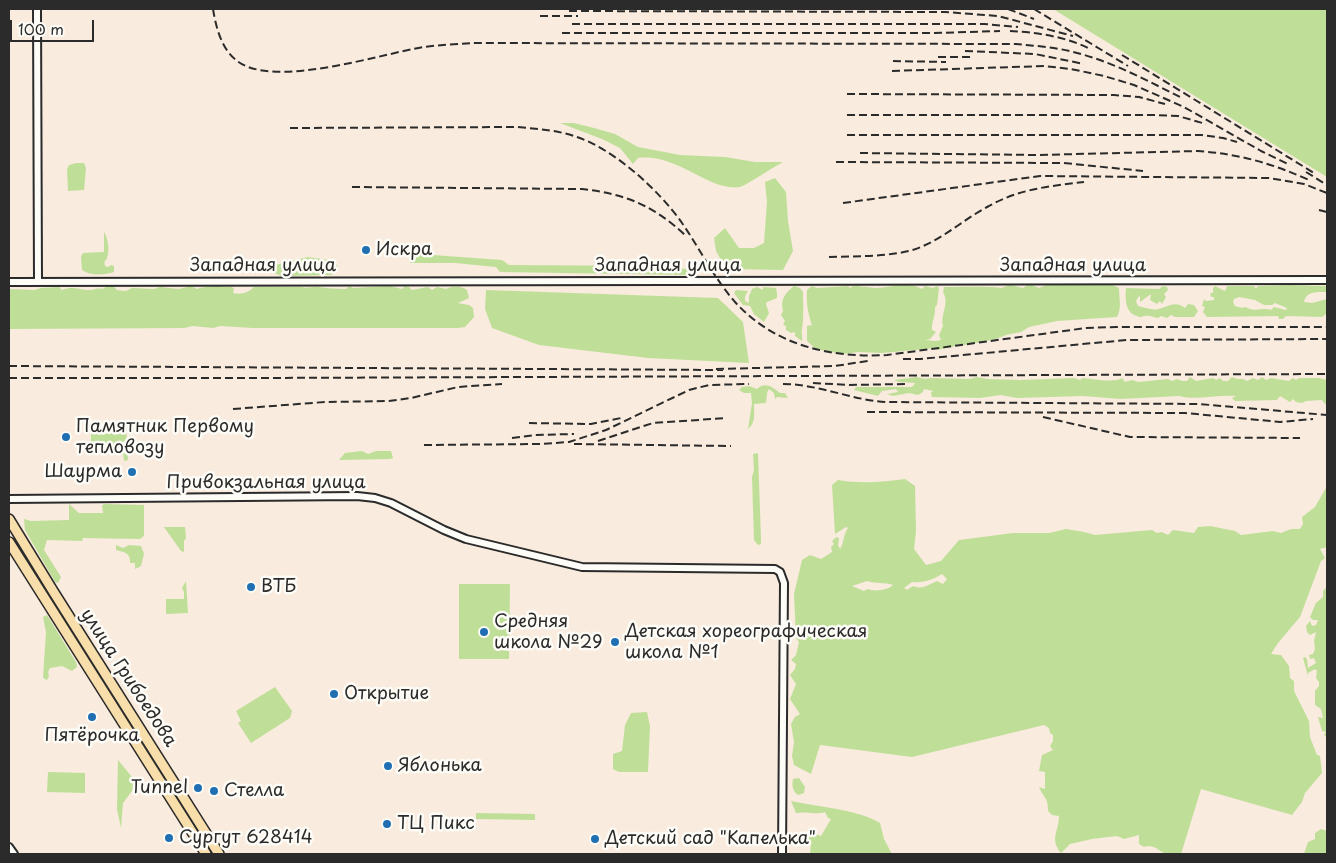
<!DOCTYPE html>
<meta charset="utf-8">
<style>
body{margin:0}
#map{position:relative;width:1336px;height:863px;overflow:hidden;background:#f9ebdd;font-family:"Playpen Sans",sans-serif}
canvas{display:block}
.frame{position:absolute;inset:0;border:10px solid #2b2b2b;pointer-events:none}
.scale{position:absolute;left:10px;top:20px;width:84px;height:22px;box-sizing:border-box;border:2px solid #2b2b2b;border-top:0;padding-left:6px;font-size:15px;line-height:18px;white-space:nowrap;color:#2b2b2b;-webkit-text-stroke:4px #fdfcf7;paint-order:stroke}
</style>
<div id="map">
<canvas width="1336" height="863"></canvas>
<div class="frame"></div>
<div class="scale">100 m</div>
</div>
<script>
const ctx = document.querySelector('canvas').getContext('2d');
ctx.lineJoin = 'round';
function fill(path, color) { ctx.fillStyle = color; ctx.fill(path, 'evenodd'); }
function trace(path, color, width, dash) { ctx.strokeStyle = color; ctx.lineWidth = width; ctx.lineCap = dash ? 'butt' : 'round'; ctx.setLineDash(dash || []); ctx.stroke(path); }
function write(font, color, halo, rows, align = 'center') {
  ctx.font = font + ' "Playpen Sans",sans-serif'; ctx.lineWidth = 5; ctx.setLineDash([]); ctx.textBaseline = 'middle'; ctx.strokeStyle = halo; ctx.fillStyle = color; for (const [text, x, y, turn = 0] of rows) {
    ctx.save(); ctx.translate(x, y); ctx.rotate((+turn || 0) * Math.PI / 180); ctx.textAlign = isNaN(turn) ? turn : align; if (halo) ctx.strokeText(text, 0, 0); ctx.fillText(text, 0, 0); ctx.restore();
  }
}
fill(new Path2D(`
 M1053 9H1327V177Z
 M560 123H574L594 128 615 134 638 147 680 155 725 157 755 162H783C775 166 745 186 740 187 709 192 678 153 638 158L633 164 620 148 602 139Z
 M76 163H84L86 168 84 190 68 191 67 169 69 165Z
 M775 178 786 192 788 221 793 251 783 270 726 269 716 251 714 238 725 228 739 248H754L764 243 767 202 765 182Z
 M104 232C108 238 110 251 107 258 104 265 104 257 105 266L108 267 111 265 114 266V272C105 275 90 276 82 270L81 257 83 253 104 252Z
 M419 254 502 260 509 265 667 266 686 269 689 275 500 272 496 267 455 263H410V258Z
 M308 257 329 260 337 265V270L331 275 282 276 265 270 267 267Z
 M1029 284 1039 288 1046 285H1113L1119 288C1119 299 1122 308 1117 317L1057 321 1029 327 1021 332 1006 335 996 339 965 345 959 344 952 347 937 350 936 348 882 353 859 352 842 354 816 349 807 341V326L812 325C808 313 806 304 807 290L812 286 817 288 848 286 850 288 853 286C861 286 871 288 878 288 892 287 910 282 922 289L925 286 933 288 937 286 939 288 937 305 935 307C936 316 931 322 932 330L936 332 930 339 925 340 935 341 941 340 939 335 943 326C940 314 950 304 943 292L944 287C952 287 997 286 1001 288L1010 285 1023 288Z
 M220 285 223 287H232L234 289 233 293C241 295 248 293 254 287H302C307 289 312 286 318 287 327 288 336 289 346 289L349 286 353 288 389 286 402 289 405 286 409 287 412 290 428 287 432 290 437 287 446 289C452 286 462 286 467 290L469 298 458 303 469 305 473 308 474 317 465 327 458 328H253L220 326 213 328 192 326 185 328 9 329V289L34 290 41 288 59 287 62 290C75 285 80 291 91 290 96 289 98 288 103 289L107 286H113L117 290 126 291 132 288 154 289 160 287 179 289 191 286 197 289C204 286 212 287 220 285Z
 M1288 285 1327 286V292C1317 292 1306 291 1304 302L1312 303 1327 299V313L1322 317 1286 316 1283 319H1279L1278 316 1207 317 1203 312 1205 307 1202 306 1204 299 1206 301 1214 300V297H1211L1210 293H1213V288L1215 286 1225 291 1227 286H1254L1256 289 1258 286ZM1239 297 1255 300 1264 305H1272L1275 303 1287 308 1286 310 1274 307 1271 310C1260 307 1257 313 1245 307L1242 308 1235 306 1233 302 1234 299Z
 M794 286 800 288 803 292C803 305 804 318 802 329 801 334 803 336 802 341L795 336V332L791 333 786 330V326L783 325 785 321 781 315 783 311C780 300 785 293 794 286Z
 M1163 286 1167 287 1168 290 1164 294 1166 297 1162 304 1160 301 1157 304 1150 300 1151 294 1140 302V297L1139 296 1136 301 1138 306C1144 307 1152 311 1158 309 1168 307 1175 300 1185 308L1188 304 1194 305 1198 311 1194 317H1175L1171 315 1167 318 1161 316 1158 318C1155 318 1149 315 1146 316 1138 316 1145 319 1137 316 1125 313 1125 298 1126 288L1159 289Z
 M757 287 763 290V287L776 288 777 293V298L767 302 766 304 769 313 764 322 754 314 750 306 743 305 734 293 736 290 748 291 745 296V301L749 303V296L752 289Z
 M486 290 718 298 743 322 749 363 648 358 539 345 492 328 485 309Z
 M917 377 925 379 931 378 970 379 977 377 987 379 1021 380 1074 378 1080 380 1083 378C1093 379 1114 383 1122 378L1125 382 1132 380 1138 382 1168 379 1172 381 1177 379 1182 381H1187L1190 377 1196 381 1213 378 1216 380 1220 378 1223 381H1228L1232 377 1237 379H1243L1247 381 1253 378 1258 380 1262 377 1266 380 1271 378 1289 381 1293 378 1296 380 1299 378H1319L1327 380V405L1325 404 1322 400 1306 401 1302 403 1296 402 1293 399 1290 402 1280 396 1277 400 1235 401 1232 398 1236 396C1218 394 1197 401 1179 396L1120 399 1083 396 1017 398 1001 395 980 398 932 397 931 393 933 391 924 389 923 392 918 395 909 393 893 396 887 394 898 392 896 389 882 391 878 396 854 390 856 387H912L915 383 899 382 894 380Z
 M749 386 757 389C766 381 773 388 780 393H785L788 398 777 397 775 399 774 393 769 389 767 393 766 403 754 404C754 413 756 423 748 429L752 403 751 393H744L739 390 742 387Z
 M91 428H126L128 460 124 461 123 453H91Z
 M362 451 368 454 376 451H391L393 458 390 459 339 460 345 453Z
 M758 453 761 539V544L758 545 754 540 752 477 754 470 753 454Z
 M905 479 915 486 916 531 914 549 926 565 941 561 959 540 1013 533H1049L1066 529 1084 532 1095 535 1152 530 1157 533 1162 532 1168 535 1173 530 1194 533 1198 527 1210 526 1235 531 1241 535 1273 531 1281 533 1291 529H1300L1303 524 1302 517 1315 507 1327 486V547L1320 549 1325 558 1321 561 1300 617 1278 643 1271 654 1281 655 1289 666 1290 678 1294 681V691L1309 721 1310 737 1317 755 1320 756 1322 773 1305 793 1302 802 1292 815 1201 789 1181 854C1176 854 1168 856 1164 853 1156 849 1153 844 1144 847L1139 844V835L1124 839 1117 836 1092 839 1070 844 1061 853C1049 839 1059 831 1059 816L1052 815 1048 811C1048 796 1044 799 1039 787L1045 789V772L1039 771 1042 755 1053 750 1050 746 1053 741V735L1050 733 1049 728 1044 725 912 757 820 745 811 774 794 765 792 756 794 742 791 724 795 717 800 714 790 699 796 684 790 675 795 669 796 664 791 660 796 655 799 642 796 638 794 594 802 560 810 555 821 559 832 552 831 547 834 544 832 541 835 538 838 537 839 539 838 545 840 549C844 543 843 535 848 528L846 527 835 534 832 485 838 480C859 484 884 482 905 479ZM942 574 947 579 943 584 937 581C928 585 922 590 913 586L907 590 904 588 912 582C922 583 933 580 942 574ZM867 581C876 584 884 582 893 585 888 590 875 592 868 589L864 591 852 586Z
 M69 504 79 513H103L102 506 104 504 144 505V536L140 539 83 538 82 541 47 540 44 550 61 577 58 583 55 582 25 530 24 519 31 521 69 520Z
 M164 527H185L186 538 184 541V552L181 551Z
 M116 545 123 548 129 545 141 546 144 554 141 566 135 569V563H130C131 553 124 552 116 550Z
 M186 581 188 613 166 614V599H184V592L182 588Z
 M1327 581V749V738L1324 735 1326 732 1322 731 1318 717 1323 718 1321 709 1315 705V691L1319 686V682L1316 678 1317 671 1315 669 1308 673V676L1303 658 1305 657 1307 659 1308 668 1316 663 1314 658 1310 659 1309 655 1313 654 1315 649 1314 641 1316 632 1310 635 1307 632 1306 626 1310 621 1312 626 1316 625 1318 620H1313L1310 617 1316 603 1323 597V591L1326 588Z
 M459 584H510L509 659H459Z
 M47 615 76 662 77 667 72 671 62 666 50 668 48 672 49 676 47 680 43 678 46 632 43 617Z
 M275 687 292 711 290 718 251 743 238 723 241 721 236 711Z
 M647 712 650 726 648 772H619L613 769V754L622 751 625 725 631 713Z
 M118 760 132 777 135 787 123 803 121 828 117 809Z
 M48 772 85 773V793L47 792Z
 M799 778 805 787 804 793 798 795C792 790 792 786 793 779Z
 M791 801C818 807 857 809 880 823L884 839 892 854H810L811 842 805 840V833L811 832 821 836 831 819 828 818 825 812C817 815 806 811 796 813Z
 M476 813 535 814V820L476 819Z
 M1321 829 1327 831V854H1304L1308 842 1315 839V833Z`), '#bfdf98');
const minor = new Path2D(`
 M37 9 38 282
 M9 282 1327 280
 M9 499 357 496 375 498 391 503 444 530 466 539 582 567 775 569 780 572 784 583 782 854
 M9 847 14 854`);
const major = new Path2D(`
 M9 519 53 591 219 854
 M9 542 206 854`);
trace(minor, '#2b2b2b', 10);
trace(major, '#2b2b2b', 12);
trace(minor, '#fdfcf7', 6);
trace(major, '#f8deab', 9);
trace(new Path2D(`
 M213 9C216 27 221 48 236 60 271 90 381 54 423 47 440 45 457 44 473 43L1016 44C1035 46 1055 47 1073 52 1111 61 1146 80 1180 97
 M1008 9 1034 19
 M1034 9 1128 66
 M569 11 945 12 998 16 1073 36
 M540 16H578
 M572 24H984L1018 27
 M1010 31C1036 32 1067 37 1090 49
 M562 33H934L1000 31
 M965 51 1035 54 1084 64
 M1122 55 1314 173
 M938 57H973
 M893 61 946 62
 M892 71 1044 66 1071 69 1104 76 1134 85 1184 107 1261 151 1288 164
 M847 94 1114 95 1139 97 1165 104
 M847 115H1153L1178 116 1206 124
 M290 128 518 127C537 129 556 130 574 136 613 148 659 190 682 223 700 249 714 278 735 302 775 346 831 358 887 355L1086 328 1116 327H1327
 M847 135H1202L1223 138 1237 142
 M860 153 1038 155 1198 151C1239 154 1271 163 1309 180
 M836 162 1064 163 1143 171
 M1306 172 1327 185
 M352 187 582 189C625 194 653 205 685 235
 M843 203 1040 176 1269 178 1304 184 1327 193
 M1319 210 1327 212
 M829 257C856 256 883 257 909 251 939 243 962 220 989 206 1019 189 1050 186 1084 182
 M903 359H920L1127 340 1327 339
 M9 366 723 370
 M716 369 835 366 868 361
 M9 378H257L1327 374
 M813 383 849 385 905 384
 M783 384C818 384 851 400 886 402L1199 404 1327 415
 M233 409 325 402 389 401 411 398 458 387 502 384
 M867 412 1185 413 1280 422 1313 419
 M1043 417 1130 437 1300 438
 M529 423 591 424 621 418
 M512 438 535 435 574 434
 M598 441 653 423 727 418
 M574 444 731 446
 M424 445 541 444 569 442 606 430 689 390 709 385 749 384`), '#2b2b2b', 2, [8, 4]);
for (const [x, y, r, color] of [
 [366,250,5,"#1f6fb2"],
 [66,437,5,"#1f6fb2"],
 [132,472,5,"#1f6fb2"],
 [251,587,5,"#1f6fb2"],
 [484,632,5,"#1f6fb2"],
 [615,642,5,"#1f6fb2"],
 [334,694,5,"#1f6fb2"],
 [92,717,5,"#1f6fb2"],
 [388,766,5,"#1f6fb2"],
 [198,788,5,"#1f6fb2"],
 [214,791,5,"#1f6fb2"],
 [387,824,5,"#1f6fb2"],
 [169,838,5,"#1f6fb2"],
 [595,839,5,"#1f6fb2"]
]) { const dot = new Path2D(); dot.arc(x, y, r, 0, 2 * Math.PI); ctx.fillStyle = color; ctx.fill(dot); trace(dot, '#fdfcf7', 2); }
write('18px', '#2b2b2b', '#fdfcf7', [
 ["Искра",376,250],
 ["Памятник Первому",76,427],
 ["тепловозу",76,448],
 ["Шаурма",122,472,"right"],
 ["ВТБ",261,587],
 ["Средняя",494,622],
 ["школа №29",494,643],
 ["Детская хореографическая",625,632],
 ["школа №1",625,653],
 ["Открытие",344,694],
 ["Пятёрочка",92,736,"center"],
 ["Яблонька",398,766],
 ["Tunnel",188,788,"right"],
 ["Стелла",224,791],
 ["ТЦ Пикс",397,824],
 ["Сургут 628414",179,838],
 ["Детский сад \"Капелька\"",605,839]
], 'left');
write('18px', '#2b2b2b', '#fdfcf7', [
 ["Западная улица",263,266],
 ["Западная улица",668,266],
 ["Западная улица",1073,266],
 ["Привокзальная улица",266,483],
 ["улица Грибоедова",128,678,57]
]);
</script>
